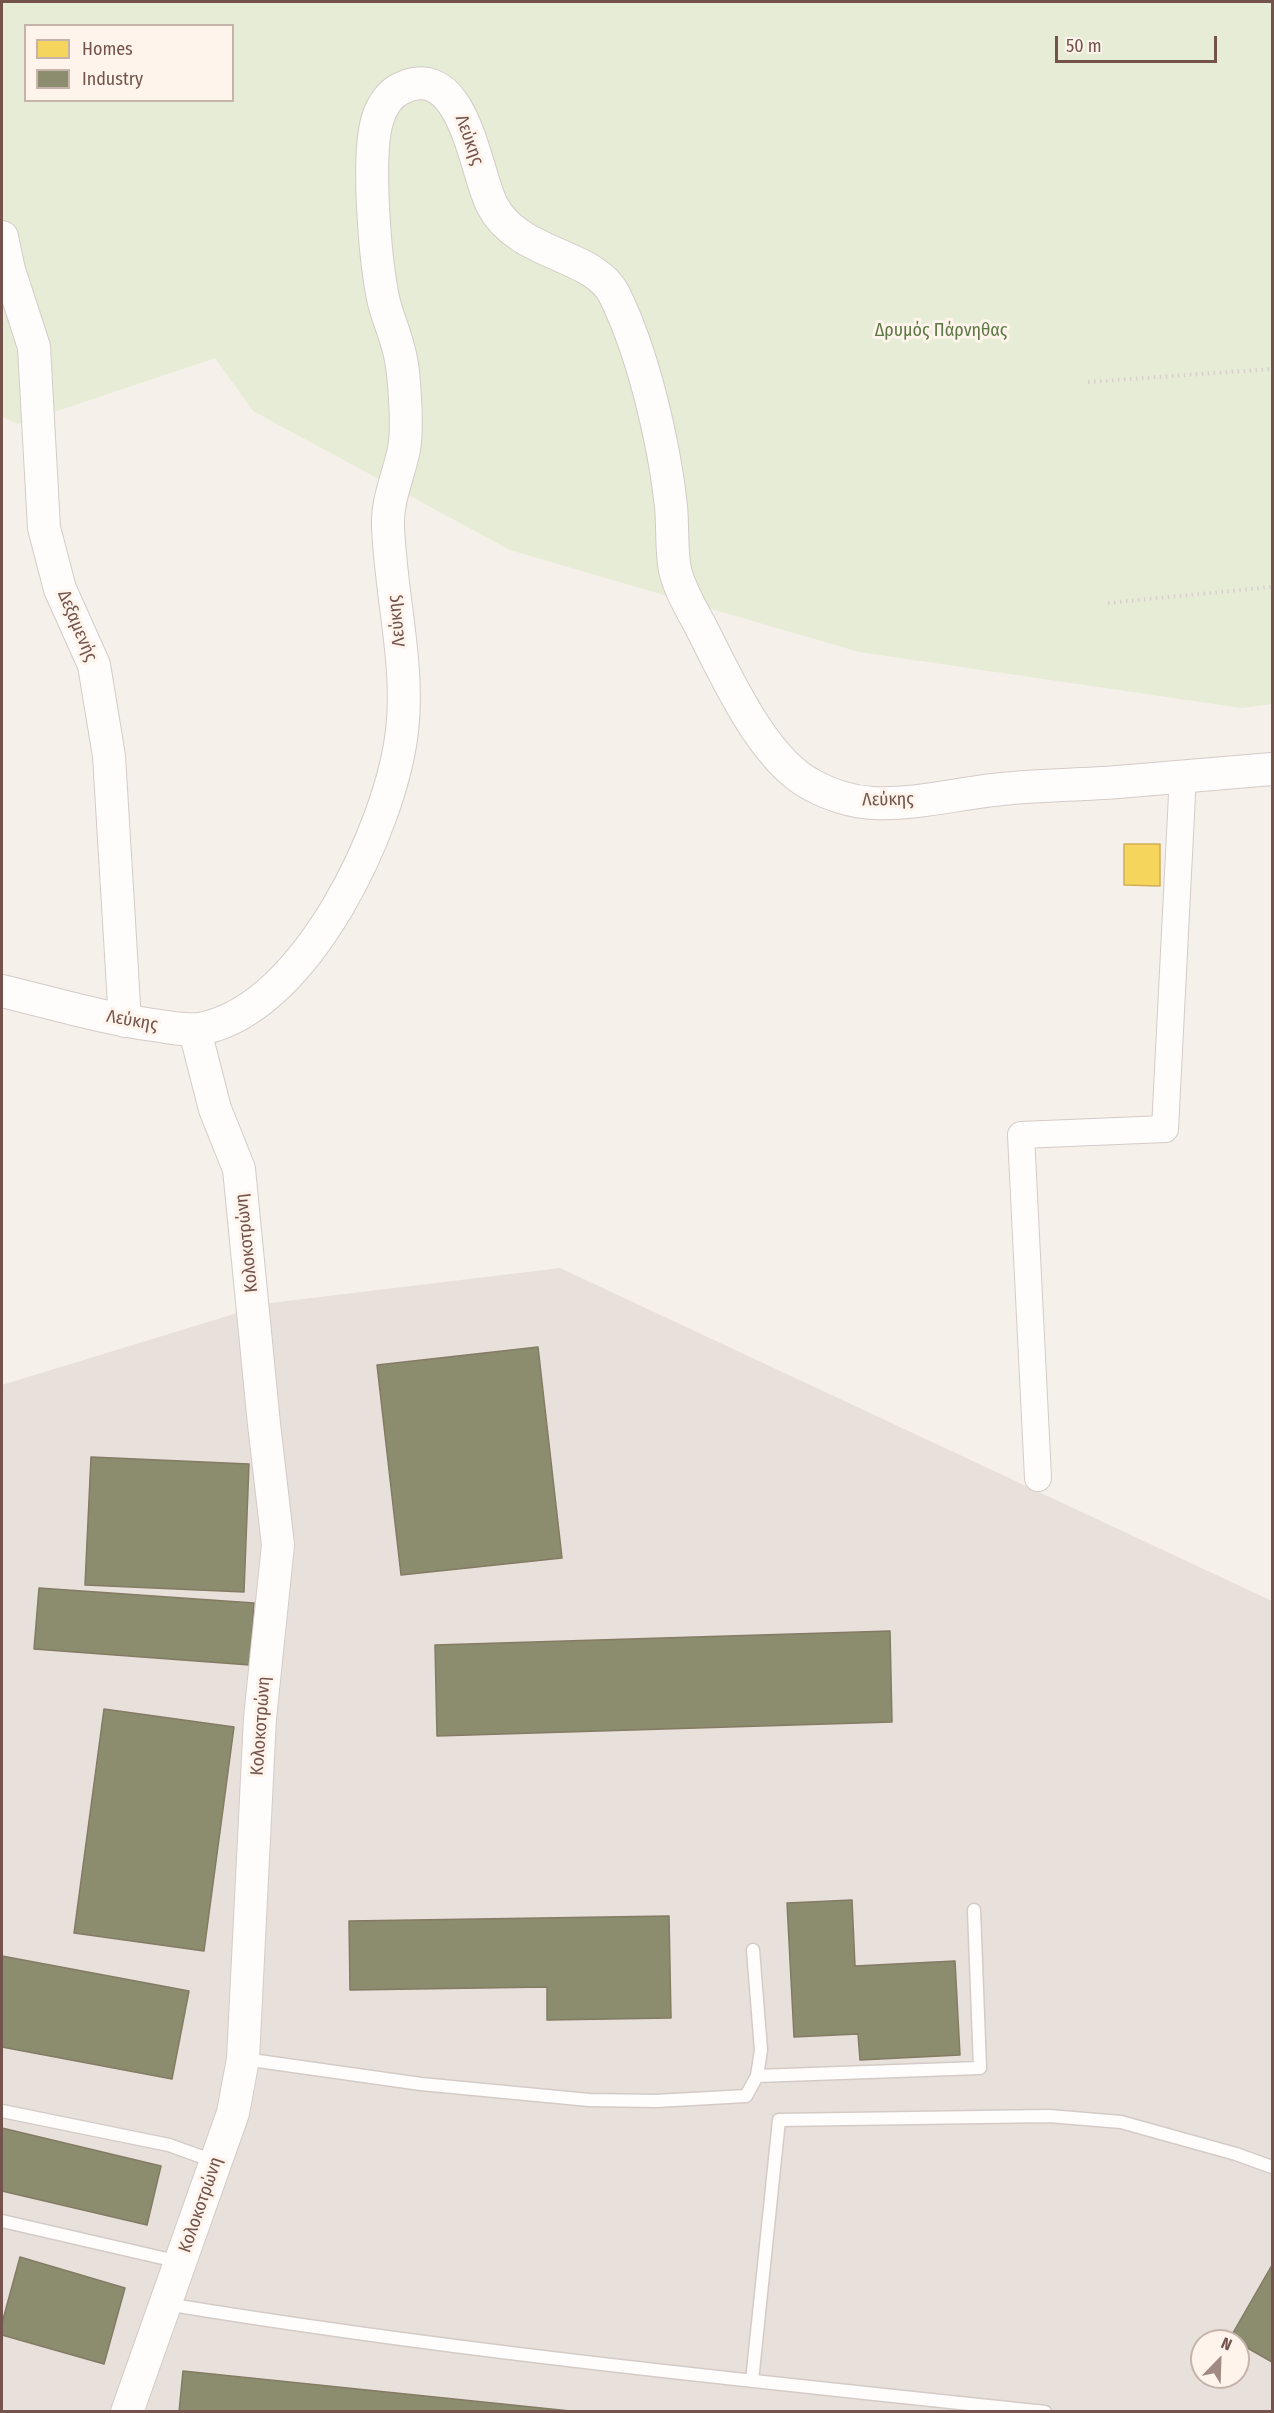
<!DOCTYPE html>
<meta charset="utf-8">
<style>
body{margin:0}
#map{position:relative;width:1274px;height:2413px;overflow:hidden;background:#f6f0ea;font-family:"Fira Sans Condensed",sans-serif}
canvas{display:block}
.frame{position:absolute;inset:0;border:3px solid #73534b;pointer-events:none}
.legend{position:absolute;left:24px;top:24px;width:210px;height:78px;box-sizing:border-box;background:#fef4eb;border:2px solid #c6b4ab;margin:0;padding:8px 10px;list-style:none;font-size:18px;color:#73534b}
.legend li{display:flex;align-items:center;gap:12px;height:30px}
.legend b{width:30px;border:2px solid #c6b4ab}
.north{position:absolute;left:1190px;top:2329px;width:60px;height:60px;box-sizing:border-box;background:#fef4eb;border:2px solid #c6b4ab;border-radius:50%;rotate:23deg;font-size:16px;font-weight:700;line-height:24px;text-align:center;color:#73534b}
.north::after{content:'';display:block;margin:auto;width:21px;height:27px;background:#a18a83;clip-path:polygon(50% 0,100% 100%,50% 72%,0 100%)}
.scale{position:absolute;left:1055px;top:36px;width:162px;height:27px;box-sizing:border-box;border:3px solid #73534b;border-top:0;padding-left:8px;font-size:18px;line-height:21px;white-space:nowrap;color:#73534b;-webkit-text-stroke:4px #fef4eb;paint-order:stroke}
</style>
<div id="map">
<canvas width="1274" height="2413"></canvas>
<div class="frame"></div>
<ul class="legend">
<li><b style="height:16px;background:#f6d55c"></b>Homes</li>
<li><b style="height:16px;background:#8c8c6e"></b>Industry</li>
</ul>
<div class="north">N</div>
<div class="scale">50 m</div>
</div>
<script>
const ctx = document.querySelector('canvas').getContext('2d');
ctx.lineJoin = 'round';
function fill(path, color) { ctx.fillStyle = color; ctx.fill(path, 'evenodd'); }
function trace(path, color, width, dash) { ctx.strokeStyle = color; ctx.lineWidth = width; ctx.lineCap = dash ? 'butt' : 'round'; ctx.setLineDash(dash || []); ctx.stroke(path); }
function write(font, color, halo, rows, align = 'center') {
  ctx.font = font + ' "Fira Sans Condensed",sans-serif'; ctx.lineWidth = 6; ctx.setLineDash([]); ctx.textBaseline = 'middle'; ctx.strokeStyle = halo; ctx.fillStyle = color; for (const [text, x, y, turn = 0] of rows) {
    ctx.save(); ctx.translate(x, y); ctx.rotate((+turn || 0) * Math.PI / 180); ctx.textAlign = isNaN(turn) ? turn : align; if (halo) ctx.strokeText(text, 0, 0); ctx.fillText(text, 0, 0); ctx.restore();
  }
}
fill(new Path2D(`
 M560 1268 1272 1601V2411L2 2412V1385L270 1303ZM1202 2341H1238V2377H1202Z`), '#e8e0db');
fill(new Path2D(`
 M2 2H1272V704L1242 708 859 652 510 550 253 411 215 358 18 424 2 417ZM26 26H232V100H26Z`), '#e6ecd5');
const homes = new Path2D(`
 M1124 844H1160V886L1124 885Z`);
fill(homes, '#f6d55c');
trace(homes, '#cfae57', 1.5);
const industry = new Path2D(`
 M538 1347 562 1558 401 1575 377 1365Z
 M91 1457 249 1464 244 1592 85 1585Z
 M39 1588 254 1603 250 1665 34 1649Z
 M890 1631 892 1722 437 1736 435 1645Z
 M104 1709 234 1727 204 1951 74 1933Z
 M852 1900 855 1966 955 1961 960 2055 860 2060 858 2034 794 2037 787 1903Z
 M669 1916 671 2018 547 2020V1987L350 1990 349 1921Z
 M2 1956 189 1991 172 2079 2 2047Z
 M2 2128 161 2166 147 2225 2 2191Z
 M20 2257 125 2288 104 2364 2 2335V2323Z
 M1272 2265V2362L1230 2338Z
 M183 2371 580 2412H179Z`);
fill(industry, '#8c8c6e');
trace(industry, '#847b64', 1.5);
const service = new Path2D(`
 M244 2059 421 2084 589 2100 656 2101 746 2096 757 2076 761 2050 753 1950
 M757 2076 980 2068 974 1910
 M2 2111 169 2145 216 2162
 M2 2221 180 2262
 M166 2304C457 2352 752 2381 1045 2412
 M752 2381 779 2120 1049 2116 1121 2122 1236 2154 1272 2167`);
const minor = new Path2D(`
 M1038 1478 1021 1135 1165 1129 1183 775`);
const tertiary = new Path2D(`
 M2 237 9 270 34 347 44 528 60 589 94 665 109 756 125 1021
 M2 991C52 1003 102 1018 153 1025 170 1027 187 1032 204 1028 307 1006 391 827 402 731 410 665 390 592 388 525 387 500 399 474 404 449 407 433 406 415 405 398 404 381 403 363 398 347 394 330 386 314 383 298 375 258 366 154 378 118 382 106 390 93 402 88 464 59 475 172 492 205 518 256 593 253 614 294 643 352 664 442 671 506 673 527 671 549 675 570 680 591 692 610 702 629 726 676 763 760 812 785 830 795 853 802 873 803 916 805 960 793 1002 789 1040 785 1079 785 1118 782 1169 778 1221 773 1272 769
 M127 2412 233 2113 243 2059 260 1718 278 1545 264 1424 239 1169 215 1109 195 1031`);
trace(service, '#d4cbc7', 15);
trace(minor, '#d4cbc7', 28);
trace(tertiary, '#d4cbc7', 34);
trace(new Path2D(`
 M1088 382 1272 369
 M1108 603 1272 587`), '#d9d0ce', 4, [1.5, 4.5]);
trace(service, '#fefdfc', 12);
trace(minor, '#fefdfc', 26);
trace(tertiary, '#fefdfc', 32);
write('18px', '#73534b', '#fef4eb', [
 ["Λεύκης",469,140,70],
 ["Λεύκης",397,621,-96],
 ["Δεξαμενής",77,626,67],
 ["Λεύκης",888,800,-1],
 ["Λεύκης",132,1021,10],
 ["Κολοκοτρώνη",247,1243,-96],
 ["Κολοκοτρώνη",261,1726,-86],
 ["Κολοκοτρώνη",201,2205,-71]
]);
write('18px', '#5c7844', '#fef4eb', [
 ["Δρυμός Πάρνηθας",941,331]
]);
</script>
